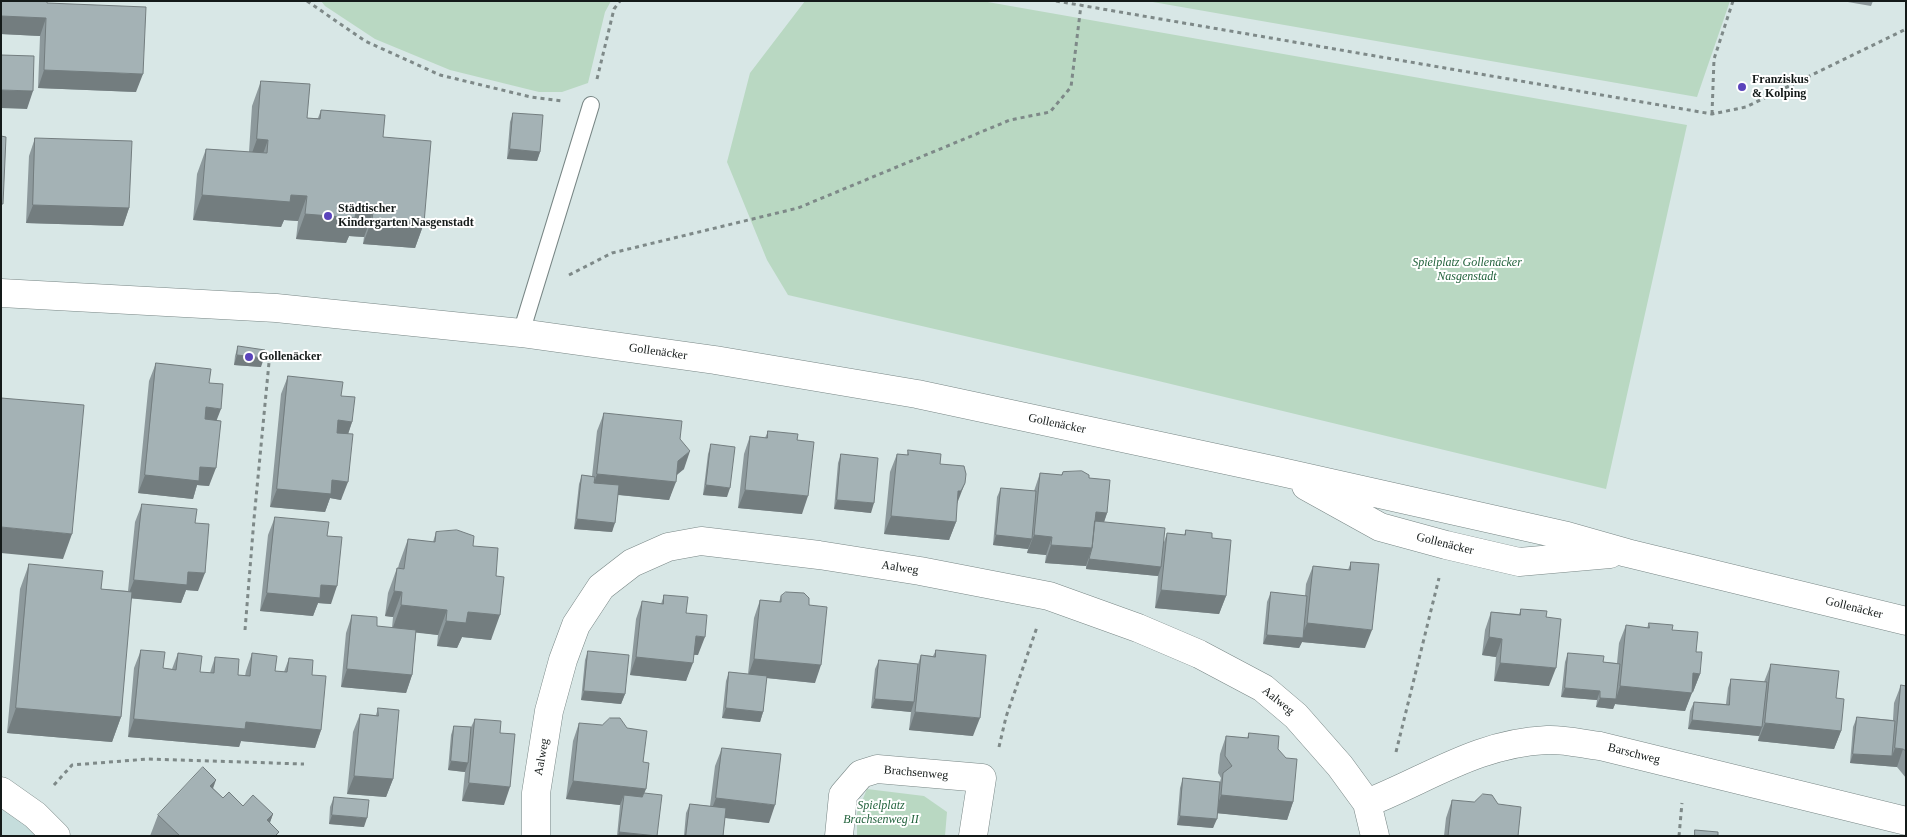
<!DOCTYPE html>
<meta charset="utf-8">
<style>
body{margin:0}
#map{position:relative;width:1907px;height:837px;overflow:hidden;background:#d8e7e6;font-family:Georgia,serif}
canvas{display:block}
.frame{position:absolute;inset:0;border:2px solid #141a19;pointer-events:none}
</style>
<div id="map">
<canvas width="1907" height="837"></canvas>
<div class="frame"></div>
</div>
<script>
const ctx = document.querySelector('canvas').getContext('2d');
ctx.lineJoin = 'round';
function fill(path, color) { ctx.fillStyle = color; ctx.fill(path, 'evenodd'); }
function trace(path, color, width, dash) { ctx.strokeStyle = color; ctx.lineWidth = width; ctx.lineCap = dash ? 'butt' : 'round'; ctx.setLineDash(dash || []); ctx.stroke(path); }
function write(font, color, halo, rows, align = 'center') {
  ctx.font = font + ' Georgia,serif'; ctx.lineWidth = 4; ctx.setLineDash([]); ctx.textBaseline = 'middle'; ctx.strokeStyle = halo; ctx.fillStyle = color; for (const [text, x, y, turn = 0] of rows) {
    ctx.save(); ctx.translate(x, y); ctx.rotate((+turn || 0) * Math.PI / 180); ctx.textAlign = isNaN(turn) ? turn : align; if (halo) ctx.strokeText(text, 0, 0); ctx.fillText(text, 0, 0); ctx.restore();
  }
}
fill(new Path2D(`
 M1 796 41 836H1Z`), '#c5dddc');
fill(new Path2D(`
 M321 1H611L605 12 588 83 562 92H539L450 70 375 39 325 6Z
 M805 1H982L1687 125 1606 489 1146 378 788 295 767 260 727 162 750 73Z
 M1147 1H1730L1697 97Z
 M867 789 924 796 947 812 945 836H857V813Z`), '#b9d8c2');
const service = new Path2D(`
 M521 333 591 105`);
const minor = new Path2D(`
 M1 791 35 815 56 836
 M1367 803C1428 779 1478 743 1547 740 1564 739 1583 744 1600 746L1906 821
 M536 836V793L549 711 563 660 576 625 601 587 632 563 668 547 701 541 819 555 920 571 1049 596 1138 628 1199 654 1263 688 1296 716 1340 766 1367 803 1375 836
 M839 836 843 795 861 774 877 769 982 778 973 836`);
const tertiary = new Path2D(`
 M1 293 276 308 521 333 715 360 917 394 1277 471 1567 536 1627 553 1906 621
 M1306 486 1380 527 1446 545 1519 562 1610 554`);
trace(service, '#788685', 18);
trace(minor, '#788685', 29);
trace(tertiary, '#788685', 29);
trace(new Path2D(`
 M307 1 365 41 440 75 531 97 562 101
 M1056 1 1712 114 1746 107 1906 29
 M597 79 614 9 620 1
 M1712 114 1714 59 1733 1
 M569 275 612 253 798 208 1010 120 1050 112 1071 87 1081 5
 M245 630 254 519 270 352
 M999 747 1006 717 1037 627
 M1396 752 1439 578
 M54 785 72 765 148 759 304 764
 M1679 836 1682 803`), '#7e8988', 3, [4, 4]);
trace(service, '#fff', 16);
trace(minor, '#fff', 28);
trace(tertiary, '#fff', 28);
fill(new Path2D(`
 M1 1 47 3 136 92 38 88 40 36 1 34Z
 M1842 1H1873L1871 6Z
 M261 81 307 118H318L321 110 383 137 424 223 415 248 363 244 364 237 349 236 346 243 296 239 298 221 284 220 281 227 193 220 197 174 206 149 249 152 252 106Z
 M513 113 540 152 537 161 507 159 510 122Z
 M35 138 129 208 123 226 26 223 29 156Z
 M238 346 261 367 234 365 235 356Z
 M156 363 209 383 216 421 209 486 197 485 193 499 138 493 149 381Z
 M288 376 341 396 352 422 348 434 341 500 330 498 325 512 270 507 281 394Z
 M604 413 680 439 684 469 677 475 669 500 618 495 612 532 574 529 579 484 582 475 592 476 597 431Z
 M768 431 797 440 802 514 738 508 744 454 750 436 765 438Z
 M711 444 727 497 703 495 708 454Z
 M908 450 940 464 957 503 956 522 949 540 884 534 890 472 897 454 907 455Z
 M841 454 871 513 834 509 838 463Z
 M1063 472 1089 478 1107 513 1104 522 1164 542 1167 533 1184 535 1186 530 1212 538 1226 596 1219 614 1155 608 1158 576 1086 569V566L1045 563 1046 555 1027 553 1028 549 993 545 997 497 1001 488 1034 491 1040 473 1061 475Z
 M142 504 195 523 198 591 186 590 181 603 131 598 121 717 112 742 7 733 20 589 29 564 101 589 128 591 135 522Z
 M275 517 327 536 331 604 318 603 313 616 260 611 268 535Z
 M436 532 473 546 496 576 491 640 462 637 457 648 437 646 438 635 416 632 412 675 406 693 341 687 346 633 352 615 377 626 392 628 393 617 385 616 388 593 397 568H398L399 564 408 539 433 542Z
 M1351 562 1365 648 1302 642 1299 648 1263 644 1267 602 1271 592 1305 596 1306 584 1313 566 1348 570Z
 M664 595 686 613 698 655H694L686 681 630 675 636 619 642 601 661 604Z
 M781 596 809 605 815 683 766 678 763 712 760 722 722 718 726 681 729 672 748 674 754 618 760 600 779 602Z
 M1521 609 1546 617 1549 686 1494 681 1496 657 1482 655 1485 630 1491 612 1519 614Z
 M1649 623 1672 630 1696 652 1700 674 1693 692 1692 691 1685 711 1615 704 1613 709 1596 707 1597 700 1561 697 1565 662 1568 653 1603 662 1617 663 1619 643 1626 625 1647 628Z
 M141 650 163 668 172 669 178 653 200 672 210 673 215 657 238 675 245 676 246 671 252 653 275 671 284 672 289 658 312 675 321 730 315 748 241 741 239 747 128 737 134 668Z
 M936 650 973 736 909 730 911 712 871 708 875 669 879 660 918 664 921 655 933 656Z
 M588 651 625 694 621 704 581 700 585 660Z
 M1771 664 1836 698 1841 731 1834 749 1758 741 1759 736 1688 729 1690 711 1694 702 1726 704 1728 688 1731 679 1764 682Z
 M1901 685 1906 686V778L1897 767 1850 763 1853 727 1857 717 1893 720 1894 703Z
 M378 708 393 779 386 797 347 794 353 732 360 714 376 715Z
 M475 719 500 733 504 805 462 801 465 772 448 770 451 735 454 726 471 727Z
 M579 723 643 762 644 793 657 836H617L620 805 566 799 573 741Z
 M1249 733 1278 749 1293 802 1287 820 1217 813 1213 828 1177 825 1180 788 1183 778 1220 782 1221 778 1218 773 1220 754 1226 736 1247 738Z
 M722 748 769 823 725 818 723 836H684L686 813 690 804 710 806 715 766Z
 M213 788 223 798 243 806 273 814 270 822 278 836H150L158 815Z
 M334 797 364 827 329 824 330 807Z
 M1452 800 1518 836H1444L1446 818Z`), '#8d999c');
fill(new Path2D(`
 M1 16 46 18 40 36 1 34Z
 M44 70 143 74 136 92 38 88Z
 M1 90 33 91 27 109 1 108Z
 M257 139 268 140 259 165 248 164Z
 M510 149 540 152 537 161 507 159Z
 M202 195H291L307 196 298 221 284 220 281 227 193 220Z
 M33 205 129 208 123 226 26 223Z
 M356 210 373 212 364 237 349 236 346 243 296 239 305 214Z
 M372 219 424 223 415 248 363 244Z
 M237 355 264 358 261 367 234 365Z
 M206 407 221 409 214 427 200 425Z
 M338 420 352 422 346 440 332 438Z
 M690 451 684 469 671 479 678 461Z
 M200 467 216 468 209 486 197 485 193 499 138 493 145 475Z
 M597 474 676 482 669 500 591 492Z
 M332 480 348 482 341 500 330 498 325 512 270 507 277 489Z
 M965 483 955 509 958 491Z
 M706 485 730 488 727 497 703 495Z
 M745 490 808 496 802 514 738 508Z
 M837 500 874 503 871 513 834 509Z
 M1096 512 1107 513 1101 531H1092Z
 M891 516 956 522 949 540 884 534Z
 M577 519 615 523 612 532 574 529Z
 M1 527 72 534 63 559 1 553Z
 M996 535 1032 539 1028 549 993 545Z
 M1034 535 1052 537 1046 555 1027 553Z
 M1051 545 1092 548 1086 566 1045 563Z
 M1089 559 1161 567 1158 576 1086 569Z
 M188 572 205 573 198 591 186 590 181 603 127 598 134 580Z
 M321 585 337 586 331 604 318 603 313 616 260 611 267 593Z
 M1161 590 1226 596 1219 614 1155 608Z
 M394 591 402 592 393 617 385 616Z
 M401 605 447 610 438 635 392 630Z
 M468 612 500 615 491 640 462 637 457 648 437 646 446 621Z
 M1307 623 1372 630 1365 648 1302 642 1299 648 1263 644 1267 635 1301 638Z
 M696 636 705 637 698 655 689 654Z
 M1489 637 1502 639 1496 657 1482 655Z
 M636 657 693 663 686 681 630 675Z
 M754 659 821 665 815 683 748 676Z
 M1500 663 1556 668 1549 686 1494 681Z
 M347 669 412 675 406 693 341 687Z
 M1693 673 1700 674 1693 692 1687 691Z
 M1620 686 1692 693 1685 711 1615 704 1613 709 1596 707 1600 698 1616 699Z
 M1565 688 1600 691 1597 700 1561 697Z
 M584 691 625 694 621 704 581 700Z
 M875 699 914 702 911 712 871 708Z
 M16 708 121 717 112 742 7 733Z
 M726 708 763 712 760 722 722 718Z
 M915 712 980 718 973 736 909 730Z
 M134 719 246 722 321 730 315 748 241 741 239 747 128 737Z
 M1692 720 1762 727 1759 736 1688 729Z
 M1765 723 1841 731 1834 749 1758 741Z
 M1895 748 1903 749 1897 767 1850 763 1853 754 1892 756Z
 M451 761 468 763 465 772 448 770Z
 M354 776 393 779 386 797 347 794Z
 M216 780 207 805 210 786Z
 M573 781 646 789 639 807 624 795 620 805 566 799Z
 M469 783 510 787 504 805 462 801Z
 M1221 795 1293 802 1287 820 1215 813Z
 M716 798 775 805 769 823 709 816Z
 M273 814 265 836 267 820Z
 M332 815 367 818 364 827 329 824Z
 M1180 816 1217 819 1213 828 1177 825Z
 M619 832 653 836H618Z`), '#737d7f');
const building = new Path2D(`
 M1 1H47V3L146 7 143 74 44 70 46 18 1 16Z
 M1 55 34 56 33 91 1 90Z
 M261 81 310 84 307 118 320 119 321 110 385 115 383 137 431 141 424 223 372 219 373 212 356 210 355 218 305 214 307 196 291 195 290 202 202 195 206 149 267 153 268 140 257 139Z
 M513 113 543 115 540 152 510 149Z
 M1 136 6 137 3 204H1Z
 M35 138 132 141 129 208 33 205Z
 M238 346 265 350 264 358 237 355Z
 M156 363 211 369 209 383 223 384 221 409 206 407 205 419 221 421 216 468 200 467 199 481 145 475Z
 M288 376 343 382 341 396 355 397 352 422 338 420 337 433 353 434 348 482 332 480 331 494 277 489Z
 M1 398 84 405 72 534 1 527Z
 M604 413 682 421 680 439 690 451 678 461 676 482 597 474Z
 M768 431 798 434 797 440 814 442 808 496 745 490 750 436 767 438Z
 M711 444 735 447 730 488 706 485Z
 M908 450 941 454 940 464 964 466 966 474 965 483 961 491H958L956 522 891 516 897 454 908 455Z
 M841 454 878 458 874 503 837 500Z
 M1082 471 1089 475V478L1110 480 1107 513 1096 512 1092 548 1051 545 1052 537 1034 535 1040 473 1062 475 1063 472Z
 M582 475 595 477 594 483 619 485 615 523 577 519Z
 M1001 488 1036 491 1032 539 996 535Z
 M142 504 197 509 195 523 209 524 205 573 188 572 187 585 134 580Z
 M275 517 329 522 327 536 342 537 337 586 321 585 320 598 267 593Z
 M1095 521 1165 528 1161 567 1089 559 1092 548Z
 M457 530 474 536 473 546 498 548 496 576 504 577 500 615 468 612 466 623 446 621 447 610 401 605 402 592 394 591 397 568 404 569 408 539 435 542 436 532Z
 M1186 530 1212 533V538L1231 540 1226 596 1161 590 1167 533 1185 535Z
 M1351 562 1379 564 1372 630 1307 623 1313 566 1350 570Z
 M29 564 103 571 101 589 132 592 121 717 16 708Z
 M786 592 804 593 809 598V605L827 607 821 665 754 659 760 600 781 602V596Z
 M1271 592 1307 596 1303 638 1267 635Z
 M664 595 688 597 686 613 707 615 705 637 696 636 693 663 636 657 642 601 663 604Z
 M1521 609 1547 611 1546 617 1561 619 1556 668 1500 663 1502 639 1489 637 1491 612 1520 615Z
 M352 615 377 617V626L416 630 412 675 347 669Z
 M1649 623 1673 625 1672 630 1698 632 1696 652H1702L1700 674 1693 673 1692 693 1620 686 1626 625 1649 628Z
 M141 650 165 652 163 668 176 670 178 653 202 656 200 672 214 673 215 657 239 659 238 675 250 676 252 653 277 656 275 671 287 672 289 658 313 660 312 675 326 676 321 730 246 722 245 729 134 719Z
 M936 650 986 655 980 718 915 712 921 655 935 657Z
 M588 651 629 655 625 694 584 691Z
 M1568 653 1604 656 1603 662 1620 664 1616 699 1600 698V691L1565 688Z
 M879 660 918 664 914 702 875 699Z
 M1771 664 1839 671 1836 698 1844 699 1841 731 1765 723Z
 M729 672 767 676 763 712 726 708Z
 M1731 679 1767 682 1762 727 1692 720 1694 702 1729 705Z
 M1901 685 1906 686V751L1903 749 1895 748Z
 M378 708 399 710 393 779 354 776 360 714 378 716Z
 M1857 717 1895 721 1892 756 1853 754Z
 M610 718H620L627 728 647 731 643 762 649 763 646 789 573 781 579 723 602 725Z
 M475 719 501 721 500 733 515 734 510 787 469 783Z
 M454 726 471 727 468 763 451 761Z
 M1249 733 1279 736 1278 749 1286 758 1297 759 1293 802 1221 795 1223 773 1232 766 1225 756 1226 736 1248 738Z
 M722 748 781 754 775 805 716 798Z
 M203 767 216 780 210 786 223 798 229 792 243 806 253 795 273 814 267 820 279 832 275 836H180L158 815Z
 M1183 778 1220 782 1217 819 1180 816Z
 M644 793 662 795 657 836 619 832 624 795 642 797Z
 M1483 794 1492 795 1498 804 1521 807 1518 836H1448L1452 800 1474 802Z
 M334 797 369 800 367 818 332 815Z
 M690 804 726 808 723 836H686Z
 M1695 830 1718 832V836H1695Z`);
fill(building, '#a4b2b5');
trace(building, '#737d7f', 1);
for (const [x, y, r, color] of [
 [1742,87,5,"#5a43bb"],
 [328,216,5,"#5a43bb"],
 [249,357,5,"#5a43bb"]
]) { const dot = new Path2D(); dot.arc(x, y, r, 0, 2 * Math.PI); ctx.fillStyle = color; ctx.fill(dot); trace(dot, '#fff', 2); }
write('bold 12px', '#141a19', '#fff', [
 ["Franziskus",1752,80],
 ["& Kolping",1752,94],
 ["Städtischer",338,209],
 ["Kindergarten Nasgenstadt",338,223],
 ["Gollenäcker",259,357]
], 'left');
write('italic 12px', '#23633d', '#fff', [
 ["Spielplatz Gollenäcker",1467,263],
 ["Nasgenstadt",1467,277],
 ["Spielplatz",881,806],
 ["Brachsenweg II",881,820]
]);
write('12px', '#141a19', '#fff', [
 ["Gollenäcker",658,352,8],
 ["Gollenäcker",1057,424,12],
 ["Gollenäcker",1445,544,14],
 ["Aalweg",900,568,9],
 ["Gollenäcker",1854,608,14],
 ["Aalweg",1278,701,39],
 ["Barschweg",1634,754,14],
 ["Aalweg",542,757,-80],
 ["Brachsenweg",916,773,5]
]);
</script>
